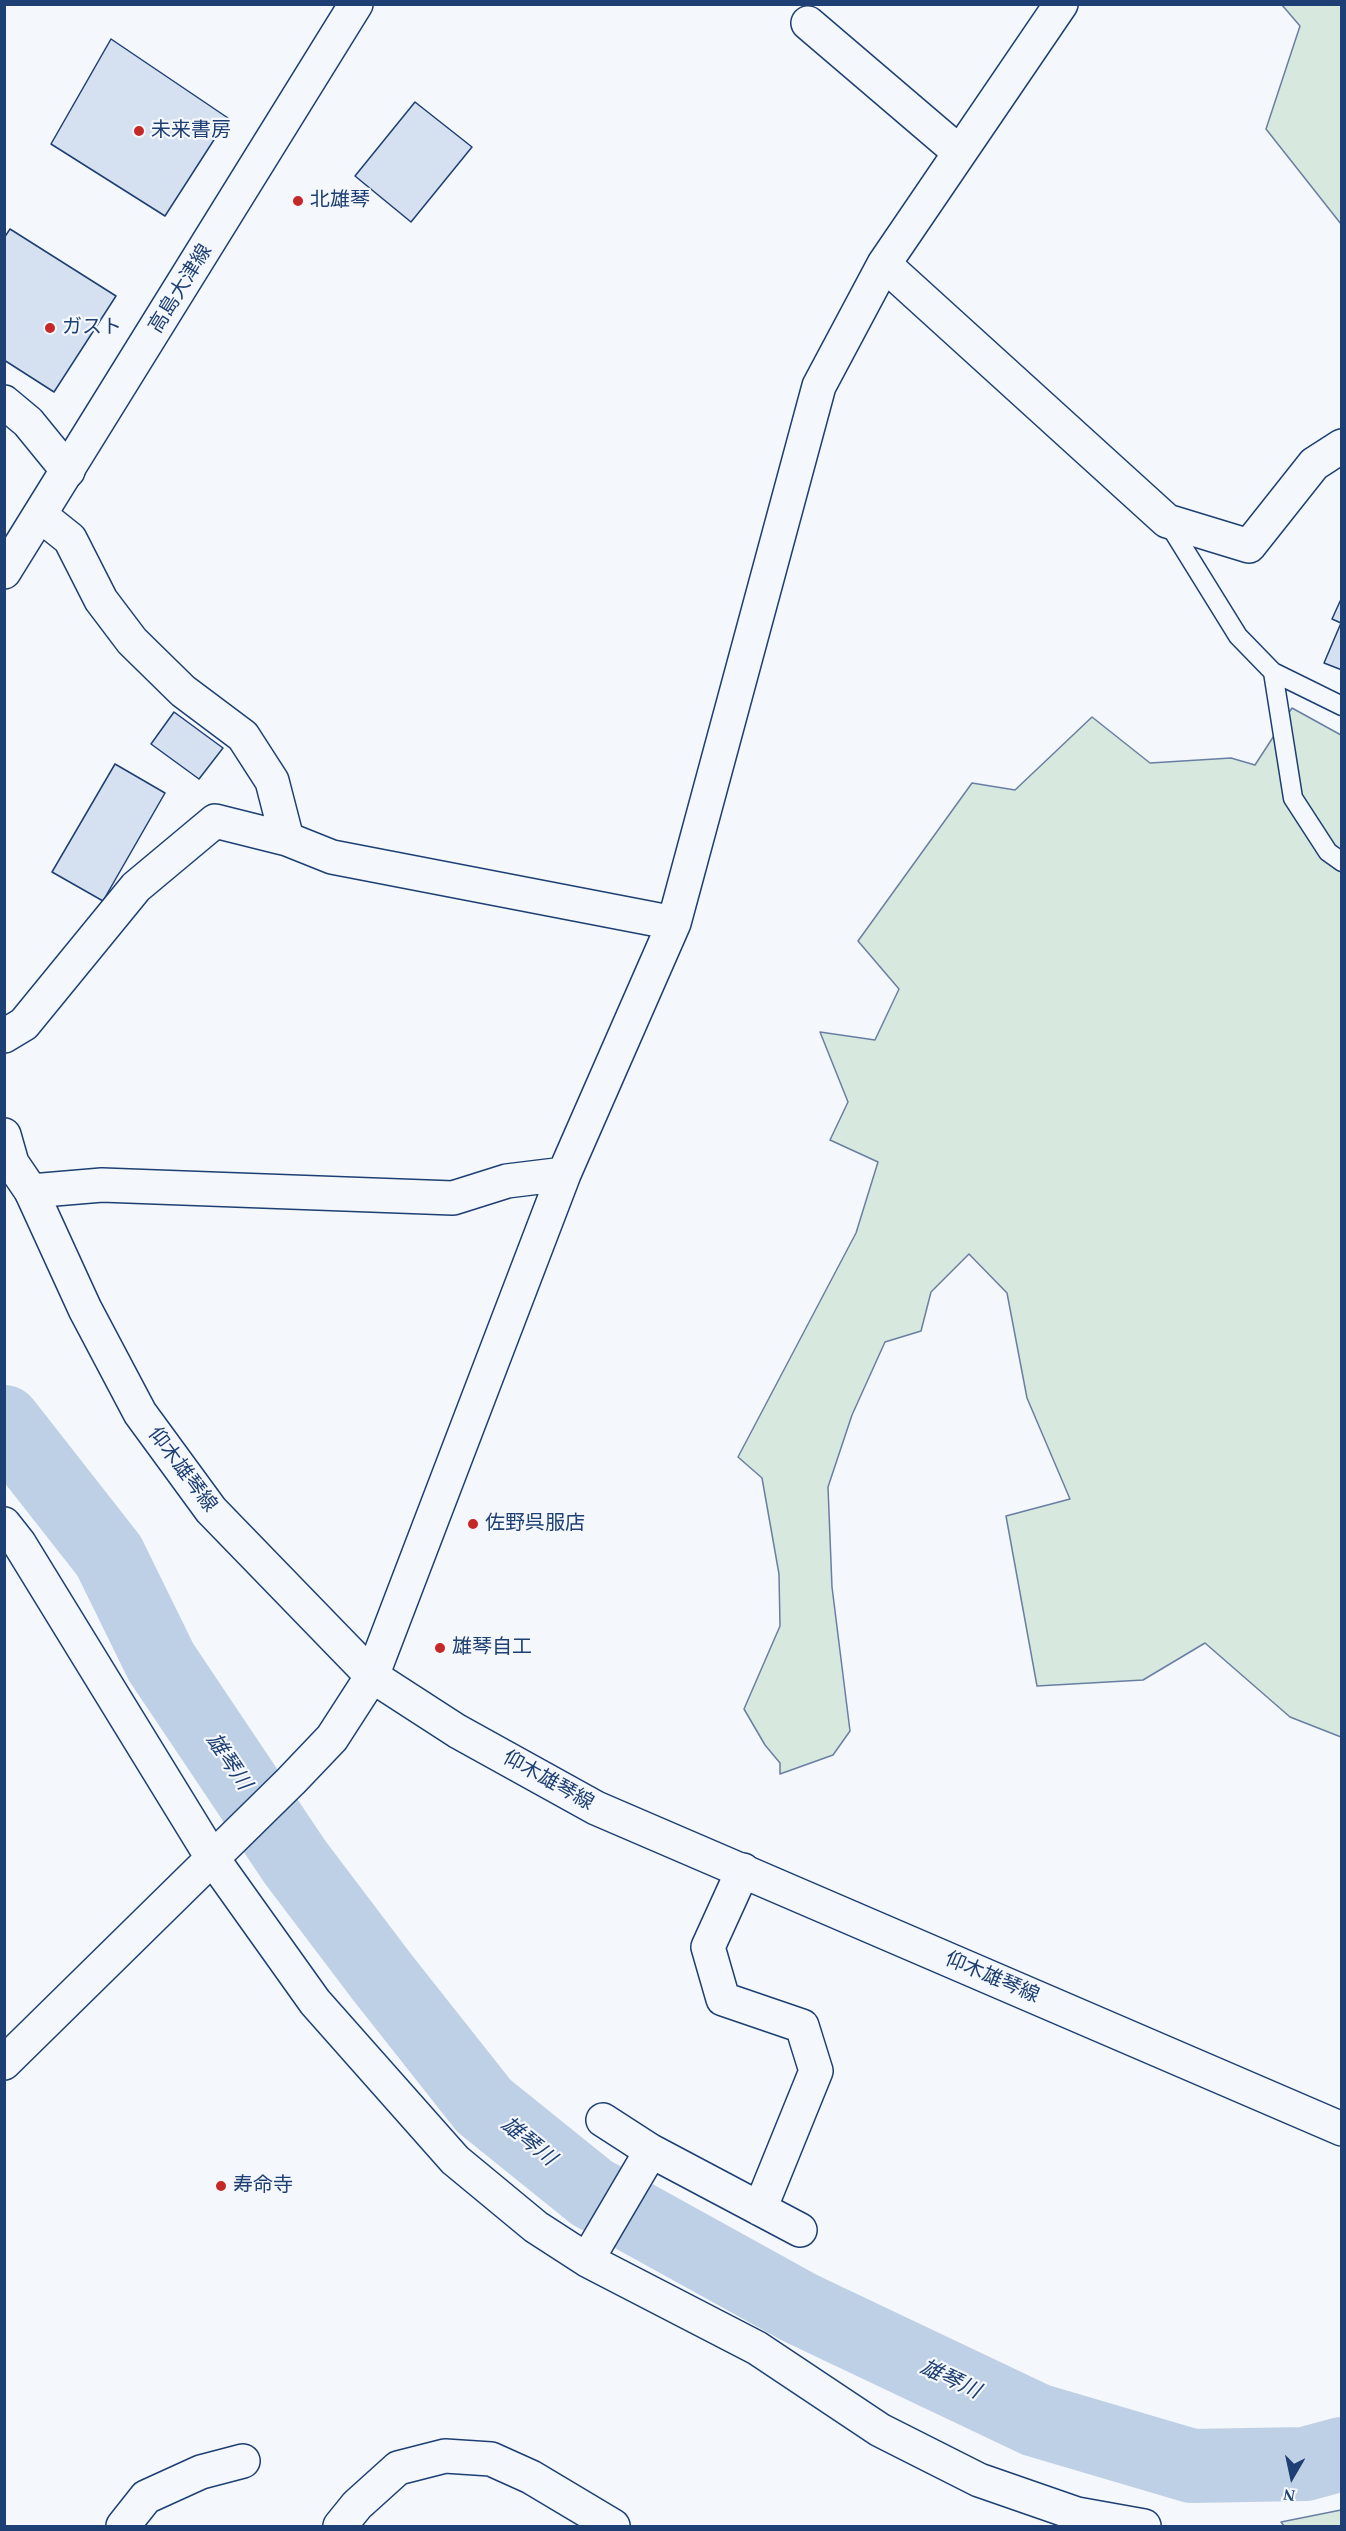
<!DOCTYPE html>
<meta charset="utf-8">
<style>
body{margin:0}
#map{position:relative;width:1346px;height:2531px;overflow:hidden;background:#f4f7fb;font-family:"Times New Roman",serif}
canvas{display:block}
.frame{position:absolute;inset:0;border:6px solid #1d3f73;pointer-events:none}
.north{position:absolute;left:1262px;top:2447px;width:60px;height:60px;-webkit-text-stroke:4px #f4f7fb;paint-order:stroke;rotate:189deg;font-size:16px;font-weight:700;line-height:24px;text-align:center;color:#1d3f73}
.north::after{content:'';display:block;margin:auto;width:21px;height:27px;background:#1d3f73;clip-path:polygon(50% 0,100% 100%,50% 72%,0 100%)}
</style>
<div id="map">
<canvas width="1346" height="2531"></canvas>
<div class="frame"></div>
<div class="north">N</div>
</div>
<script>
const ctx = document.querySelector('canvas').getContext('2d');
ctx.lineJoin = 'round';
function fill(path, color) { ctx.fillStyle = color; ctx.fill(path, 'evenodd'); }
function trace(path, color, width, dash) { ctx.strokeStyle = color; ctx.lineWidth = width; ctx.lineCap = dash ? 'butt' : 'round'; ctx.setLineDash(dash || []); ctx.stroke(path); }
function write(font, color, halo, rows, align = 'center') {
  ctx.font = font + ' "Times New Roman","Noto Sans JP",serif'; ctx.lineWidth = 4.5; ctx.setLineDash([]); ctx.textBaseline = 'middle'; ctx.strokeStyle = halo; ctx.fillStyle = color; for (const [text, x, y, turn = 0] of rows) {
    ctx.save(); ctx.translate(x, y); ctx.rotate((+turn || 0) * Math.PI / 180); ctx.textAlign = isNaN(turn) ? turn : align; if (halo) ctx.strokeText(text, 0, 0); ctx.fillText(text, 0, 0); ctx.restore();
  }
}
const green = new Path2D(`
 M1282 5H1341V224L1266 129 1300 26Z
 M1292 708 1341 735V1737L1290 1717 1205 1643 1143 1680 1037 1686 1006 1516 1070 1499 1027 1398 1007 1293 969 1254 931 1292 921 1331 885 1342 852 1415 828 1487 832 1587 850 1731 833 1755 780 1774V1763L765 1745 744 1709 780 1626 779 1574 762 1478 738 1457 856 1233 878 1162 830 1140 848 1102 820 1032 875 1040 899 989 858 941 972 783 1015 790 1092 717 1150 763 1231 758 1255 765Z
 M1341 2510V2526H1284L1281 2522Z`);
fill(green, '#d7e8df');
trace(green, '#687fa3', 1.5);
trace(new Path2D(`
 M4 1422 109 1556 161 1662 295 1862 382 1977 484 2106 592 2193 800 2308 1036 2420 1192 2466 1305 2464 1342 2454`), '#bed0e5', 74);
const building = new Path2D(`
 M111 39 228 118 165 216 51 144Z
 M415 102 472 147 411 222 355 176Z
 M10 229 116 296 54 392 4 360V238Z
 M1342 597V670L1324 663 1341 623 1332 619Z
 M174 712 223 748 199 779 151 744Z
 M115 764 165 793 103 901 52 872Z`);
fill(building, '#d5e0f0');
trace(building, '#1d3f73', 1.5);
const lane = new Path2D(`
 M1168 523 1238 636 1273 672 1342 706
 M1273 672 1293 798 1328 852 1342 862`);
const street = new Path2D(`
 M808 23 959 152
 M884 264 1167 521 1249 546 1314 464 1342 446
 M4 402 28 422 68 471
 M40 515 70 539 101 600 132 641 183 691 243 736 272 781 287 839
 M4 1036 24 1024 136 887 215 821 287 839 332 857 674 923
 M31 1191 102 1185 453 1198 507 1181 564 1174
 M4 1524 19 1543 213 1859 315 2002 455 2160 536 2227 587 2260 757 2348 880 2430 979 2480 1077 2514 1144 2526
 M743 1870 708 1947 723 1999 802 2026 816 2071 760 2209
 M4 2063 291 1781 332 1738 372 1676 564 1174 674 923 819 386 884 264 1061 4
 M603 2120 651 2151 800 2230
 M587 2260 651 2151
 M123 2526 146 2497 201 2472 243 2461
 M340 2526 357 2505 398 2468 445 2456 491 2459 531 2477 613 2526`);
const secondary = new Path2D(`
 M4 572 356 4
 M4 1135 12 1163 31 1191 85 1309 140 1413 211 1510 372 1676 457 1731 596 1808 1342 2129`);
trace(lane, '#1d3f73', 21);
trace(street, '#1d3f73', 36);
trace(secondary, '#1d3f73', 36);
trace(lane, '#f4f7fb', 18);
trace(street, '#f4f7fb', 33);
trace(secondary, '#f4f7fb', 33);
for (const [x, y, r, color] of [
 [139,131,6,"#c62828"],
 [298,201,6,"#c62828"],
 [50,328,6,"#c62828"],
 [473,1524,6,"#c62828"],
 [440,1648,6,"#c62828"],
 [221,2186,6,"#c62828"]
]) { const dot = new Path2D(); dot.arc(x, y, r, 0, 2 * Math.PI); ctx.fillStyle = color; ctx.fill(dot); trace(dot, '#f4f7fb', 2); }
write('20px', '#1d3f73', '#f4f7fb', [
 ["未来書房",151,131],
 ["北雄琴",310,201],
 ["ガスト",62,328],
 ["佐野呉服店",485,1524],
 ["雄琴自工",452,1648],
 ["寿命寺",233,2186]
], 'left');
write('20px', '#1d3f73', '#f4f7fb', [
 ["高島大津線",181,289,-58],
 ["仰木雄琴線",182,1470,53],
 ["仰木雄琴線",548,1781,29],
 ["仰木雄琴線",992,1978,23]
]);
write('italic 21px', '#1d3f73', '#f4f7fb', [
 ["雄琴川",228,1762,56],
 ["雄琴川",528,2142,39],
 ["雄琴川",950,2380,25]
]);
</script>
